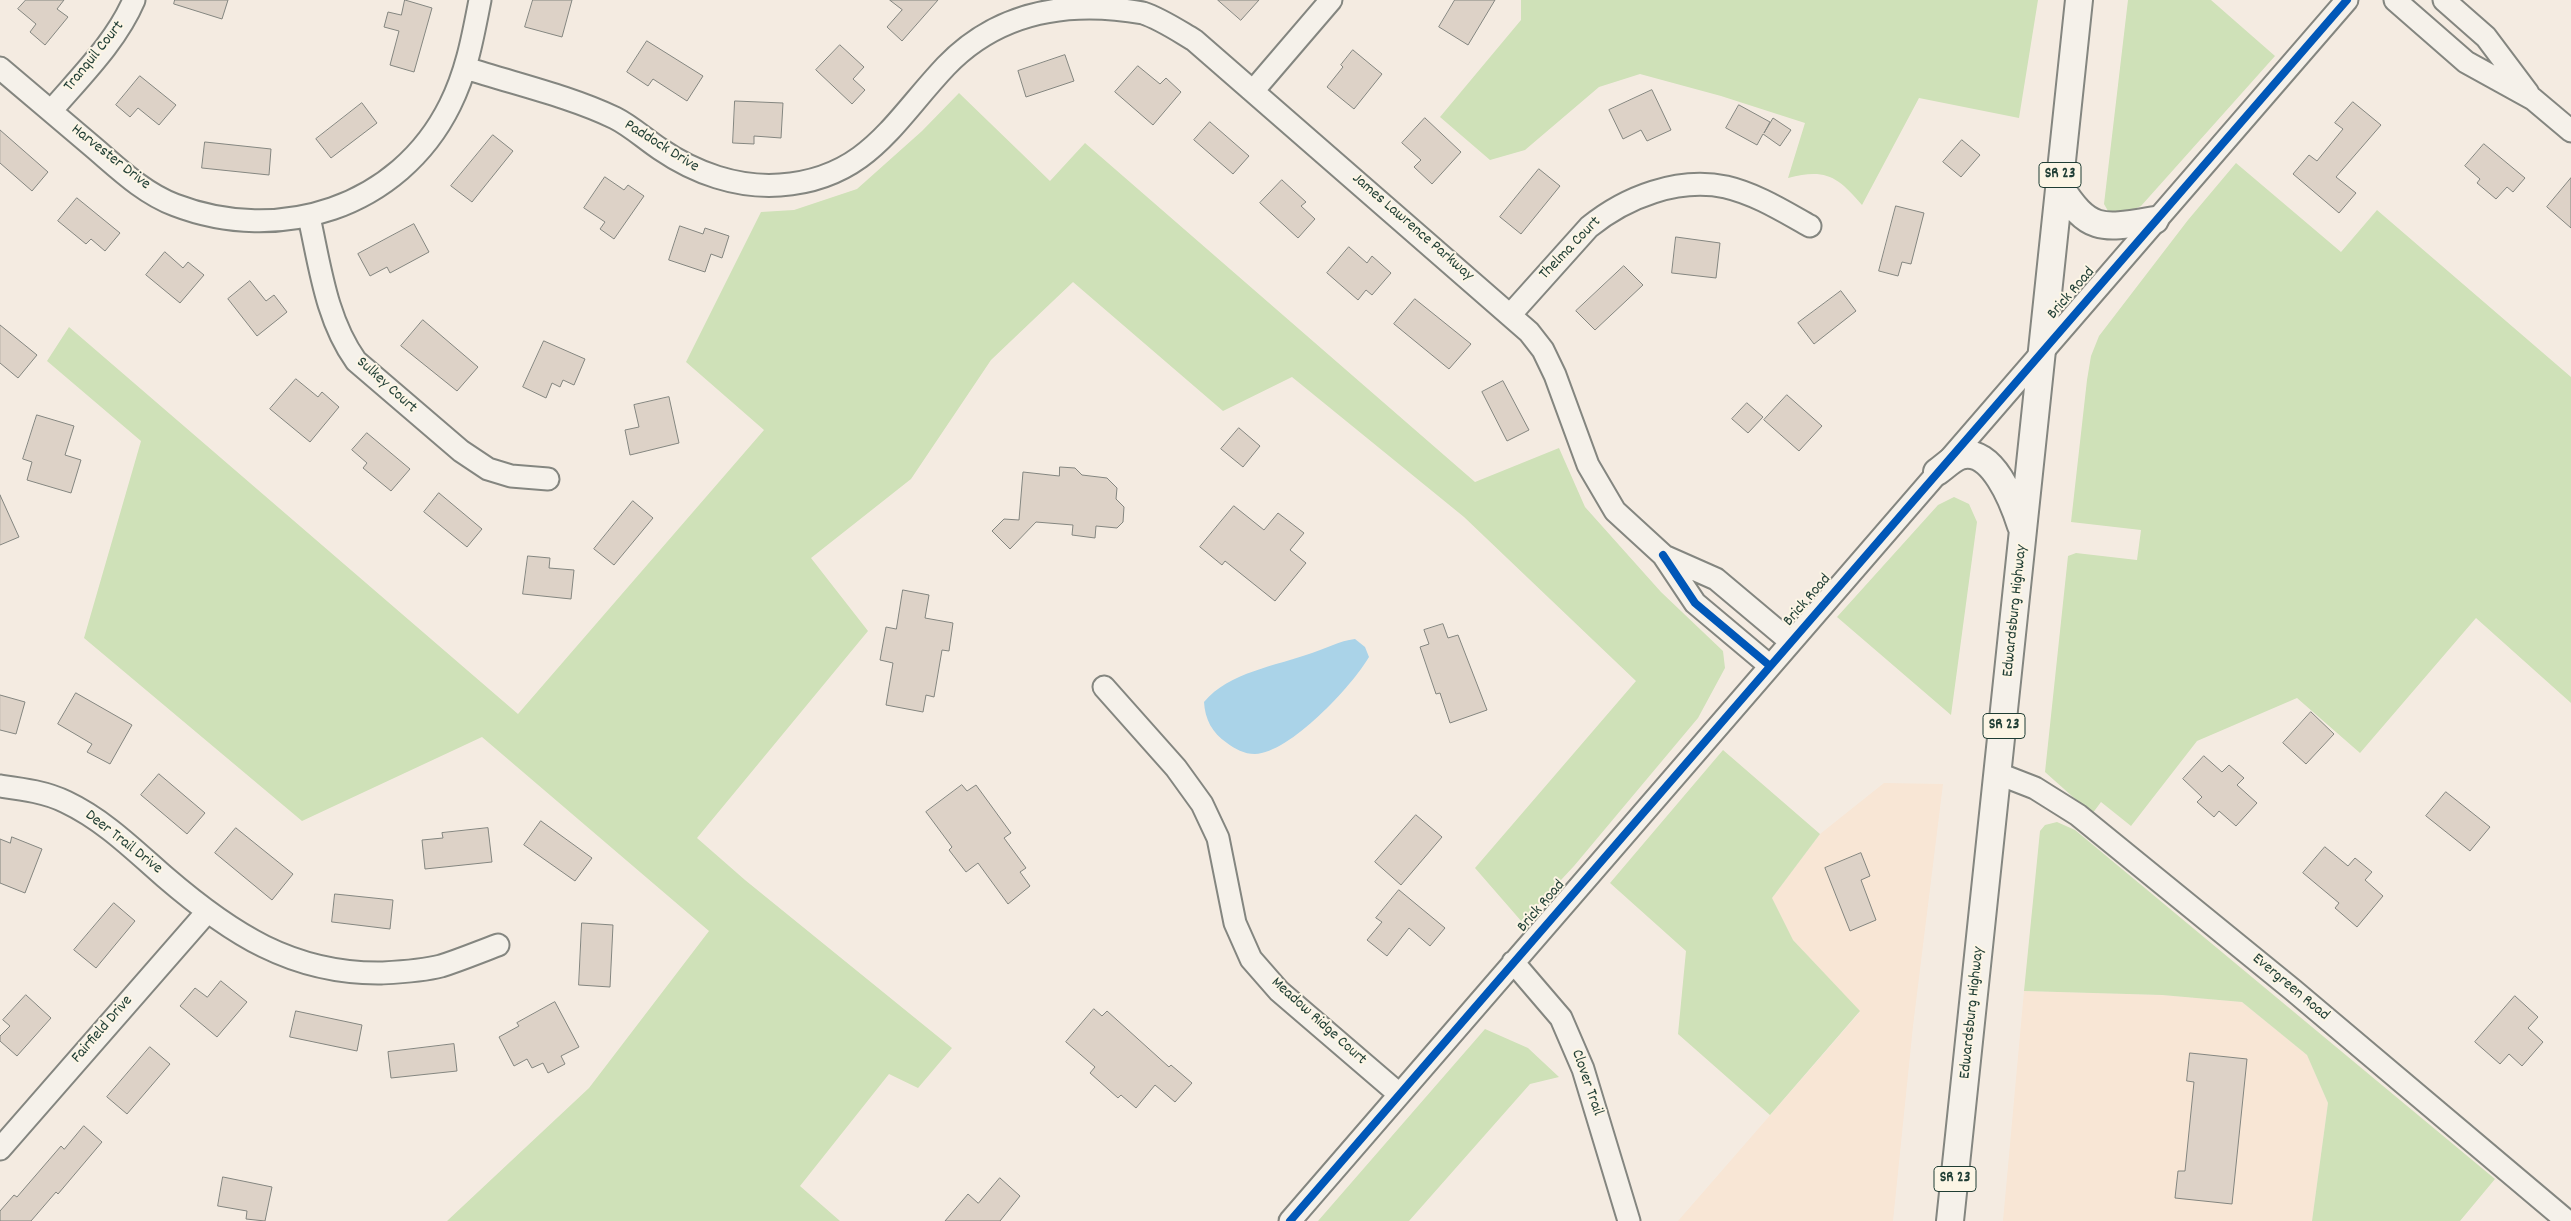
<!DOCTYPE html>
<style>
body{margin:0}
canvas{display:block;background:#f4ebe1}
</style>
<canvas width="2571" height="1221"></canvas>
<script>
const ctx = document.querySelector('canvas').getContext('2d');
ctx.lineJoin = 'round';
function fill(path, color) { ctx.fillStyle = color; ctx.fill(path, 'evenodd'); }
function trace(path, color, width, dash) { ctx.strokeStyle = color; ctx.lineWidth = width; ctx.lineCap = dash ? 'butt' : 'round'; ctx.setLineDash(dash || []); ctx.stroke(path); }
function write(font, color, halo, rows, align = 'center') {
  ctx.font = font + ' Dekko,sans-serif'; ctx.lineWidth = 4; ctx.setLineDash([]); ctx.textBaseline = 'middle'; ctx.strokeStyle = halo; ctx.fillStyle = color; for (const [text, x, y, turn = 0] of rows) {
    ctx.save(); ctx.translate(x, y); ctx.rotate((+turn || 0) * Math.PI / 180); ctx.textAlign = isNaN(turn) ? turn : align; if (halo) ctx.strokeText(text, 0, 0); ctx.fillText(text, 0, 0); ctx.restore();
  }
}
fill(new Path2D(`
 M1884 783 1943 784 1913 1026 1893 1221H1678L1860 1012 1793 940 1772 898 1820 834Z
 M2024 991 2162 995 2242 1002 2307 1055 2328 1103 2312 1221H2003Z`), '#f8e6d5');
fill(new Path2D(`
 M1521 0H2038L2019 118 1919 98 1862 205C1838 177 1826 168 1788 178L1805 123 1721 96 1640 74 1599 87 1525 150 1490 160 1440 117 1521 20Z
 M2128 0H2211L2275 56 2141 206 2125 213 2108 211 2104 204Z
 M959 93 1050 181 1085 143 1475 482 1559 448 1585 507 1661 592 1723 651 1725 668 1698 718 1574 866 1522 922 1475 868 1636 681 1464 517 1292 377 1223 411 1073 282 991 360 911 479 811 558 868 631 697 838 745 880 952 1048 918 1088 889 1074 800 1186 840 1221H447L589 1088 709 931 482 737 302 821 84 638 141 441 47 361 69 327 518 714 764 430 686 362 761 212 794 210 857 189 922 131Z
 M2236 163 2341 252 2377 210 2571 377V703L2476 618 2360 753 2297 698 2197 741 2131 826 2101 802 2092 814 2045 772 2068 556 2076 553 2137 560 2141 530 2071 522 2087 380 2091 356 2099 336 2188 220Z
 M1954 497 1969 504 1977 522 1951 715 1837 617 1938 505Z
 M1723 750 1820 834 1772 898 1793 940 1860 1011 1770 1115 1678 1034 1686 951 1610 883Z
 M2057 822 2075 830 2495 1179 2460 1221H2312L2328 1103 2307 1055 2242 1002 2162 995 2024 991 2040 831 2045 825Z
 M1485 1029 1528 1048 1559 1077 1530 1084 1409 1221H1318Z`), '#cfe1b8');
fill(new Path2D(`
 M1355 639 1365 647 1369 657C1352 686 1290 753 1255 754 1244 754 1235 749 1227 743 1212 733 1205 719 1204 702 1229 672 1276 666 1312 653 1327 648 1339 641 1355 639Z`), '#aad3e8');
const building = new Path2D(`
 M26 0H64L57 9 68 17 45 45 30 32 36 24 18 9Z
 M175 0H228L222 19 174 4Z
 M405 0 432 8 414 72 390 65 399 31 384 27 388 12 401 15Z
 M533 0H572L562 37 525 27Z
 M890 0H938L902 41 887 27 902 10Z
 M1218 0H1259L1241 20Z
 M1455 0H1495L1468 45 1439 27Z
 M647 41 703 76 687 101 653 79 648 86 627 72Z
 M840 45 864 67 853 79 865 90 852 104 816 70Z
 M1353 50 1382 74 1354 109 1327 87 1343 67 1341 65Z
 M1065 55 1074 81 1026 97 1018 71Z
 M1138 66 1160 84 1166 78 1181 92 1153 125 1115 92Z
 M140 76 176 105 159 125 138 108 130 117 116 105Z
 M1652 90 1671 130 1647 141 1641 130 1623 139 1609 110Z
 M735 101 783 103 781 138 754 136V144L733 143Z
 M2353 102 2381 125 2336 177 2356 193 2339 213 2293 174 2309 155 2317 161 2343 129 2335 123Z
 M362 103 377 123 331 158 316 139Z
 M1739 105 1770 122 1764 133 1773 118 1791 130 1780 146 1763 134 1757 145 1726 128Z
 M1425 118 1461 152 1432 184 1414 167 1421 160 1402 143Z
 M1210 122 1249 156 1233 174 1194 140Z
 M0 130 48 172 32 191 0 163Z
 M493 135 513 151 472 202 451 186Z
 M1962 140 1980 155 1961 177 1943 162Z
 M205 142 271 149 269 175 202 168Z
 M2484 144 2525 178 2513 192 2507 187 2496 199 2477 183 2480 179 2465 166Z
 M1539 169 1560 186 1521 234 1500 217Z
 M605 177 624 190 628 185 644 196 614 239 600 229 605 222 584 208Z
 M2571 178V228L2547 207Z
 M1282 180 1306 202 1301 206 1315 219 1298 238 1260 203Z
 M77 198 120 233 105 251 91 239 86 244 58 221Z
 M1896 206 1924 213 1911 264 1902 262 1898 276 1879 271Z
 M414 224 429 252 390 273 387 267 370 276 358 254Z
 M680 226 703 234 705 228 729 236 722 258 711 254 705 272 669 260Z
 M1676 237 1720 243 1716 278 1672 273Z
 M1349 247 1367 263 1372 256 1391 273 1372 295 1366 290 1358 300 1327 273Z
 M165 252 183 268 188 262 204 275 180 303 146 275Z
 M1624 266 1643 285 1595 330 1576 311Z
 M250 281 266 301 274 295 287 312 257 336 228 299Z
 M1841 291 1856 311 1814 344 1798 323Z
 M1415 299 1471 344 1449 369 1394 324Z
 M423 320 478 367 457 391 401 346Z
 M0 325 37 355 18 378 0 363Z
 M544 341 585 359 574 385 563 380 560 387 552 383 546 398 523 387Z
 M296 379 318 397 322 392 339 407 310 442 270 409Z
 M1503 381 1529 430 1507 441 1482 392Z
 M1787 395 1822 426 1799 451 1764 420Z
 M669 397 679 443 630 455 625 430 639 427 634 405Z
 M1747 403 1763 417 1748 433 1732 419Z
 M37 415 74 426 65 455 81 460 71 493 27 480 32 462 23 459Z
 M1239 428 1260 446 1243 467 1221 449Z
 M367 433 410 469 391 491 363 468 367 463 352 450Z
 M1060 467 1075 468 1082 475 1107 478 1117 488 1116 499 1124 507 1123 522 1117 528 1096 526 1095 538 1072 535 1073 525 1036 522 1010 549 992 531 1004 519 1019 520 1023 472 1059 476Z
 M439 493 482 529 467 547 424 512Z
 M0 495 19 537 0 545Z
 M633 501 653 518 614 565 594 549Z
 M1234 506 1264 530 1278 513 1304 533 1290 550 1306 563 1275 601 1225 561 1222 565 1200 547Z
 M528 556 550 558 549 568 574 570 571 599 523 594Z
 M903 590 929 595 925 618 953 623 949 651 942 650 934 697 926 695 923 712 886 705 893 663 880 660 886 627 896 629Z
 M1443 624 1448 638 1458 635 1487 710 1450 723 1440 693 1436 694 1420 647 1429 644 1424 630Z
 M76 693 132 725 110 764 87 752 92 744 58 724Z
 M0 695 25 702 16 734 0 730Z
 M2311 712 2334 734 2306 764 2283 743Z
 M2204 756 2222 772 2229 765 2244 778 2237 785 2257 803 2236 826 2219 811 2214 817 2197 802 2202 797 2183 779Z
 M159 774 205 813 187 834 141 795Z
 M962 785 967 791 976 785 1011 833 1004 838 1026 868 1020 872 1030 886 1008 904 978 863 966 872 949 850 952 847 926 812Z
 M2446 792 2490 827 2470 851 2426 816Z
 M1416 815 1442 837 1401 885 1375 862Z
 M541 821 592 858 575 881 524 845Z
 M236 828 293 874 272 900 215 853Z
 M488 828 492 862 425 869 422 840 443 838 442 833Z
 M12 837 42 849 25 893 0 883V839L10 843Z
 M2325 847 2348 866 2355 858 2372 872 2365 880 2383 896 2357 927 2335 908 2339 903 2303 873Z
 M1861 853 1870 876 1861 880 1876 920 1850 931 1825 868Z
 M1399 890 1445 928 1430 946 1409 928 1387 956 1367 940 1382 922 1376 918Z
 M335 894 393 900 390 929 332 922Z
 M114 903 135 921 96 968 74 950Z
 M582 923 613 925 610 987 579 985Z
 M221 981 247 1002 217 1037 180 1006 195 988 207 997Z
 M26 995 51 1018 17 1056 0 1041V1036L10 1026 3 1020Z
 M2515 996 2538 1017 2528 1028 2543 1042 2522 1066 2509 1054 2500 1064 2475 1042Z
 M555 1002 579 1047 561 1056 565 1064 548 1073 543 1063 532 1068 527 1059 514 1066 499 1037 519 1026 517 1023Z
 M1094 1009 1102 1016 1107 1011 1169 1067 1171 1065 1192 1083 1175 1102 1155 1085 1136 1108 1121 1095 1118 1098 1090 1073 1095 1067 1066 1042Z
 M296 1011 362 1025 357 1051 290 1037Z
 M454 1044 457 1071 391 1078 388 1052Z
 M150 1047 170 1064 127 1114 107 1097Z
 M2190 1053 2247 1059 2232 1204 2175 1198 2178 1171H2185L2194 1082 2187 1081Z
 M84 1126 102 1142 58 1194 56 1192 31 1221H0V1211L14 1195 17 1197 61 1146 64 1149Z
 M223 1177 272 1187 265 1221 246 1219 247 1211 218 1206Z
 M1000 1178 1020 1196 1000 1221H945L968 1194 978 1203Z`);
fill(building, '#ddd2c7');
trace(building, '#848680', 1);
const minor = new Path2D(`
 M2395 0 2466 62 2533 99 2571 131
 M2444 0 2486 37 2528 93
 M0 68C31 94 61 120 92 146 118 168 143 193 175 205 279 245 399 208 450 105 467 71 473 36 480 0
 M466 68C515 84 569 96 615 118 631 126 645 139 660 149 695 173 737 188 780 185 867 179 893 122 946 66 999 11 1069 0 1143 13 1161 19 1177 30 1194 40L1529 332 1543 350 1555 375 1588 465 1615 511 1663 555 1695 603 1770 666
 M1253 91 1331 0
 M51 111C81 76 116 42 134 0
 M309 217C320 266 326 319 356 361L461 451 488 469 511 476 548 479
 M1511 314 1589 227C1626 197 1678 177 1726 187 1756 194 1783 211 1810 226
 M1664 556 1716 579 1791 642
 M1104 687 1176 768 1202 804 1218 838 1235 923 1251 959 1279 991 1399 1094
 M1999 774 2035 788 2078 815 2293 990 2567 1221
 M0 786C22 789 46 792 66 802 104 820 134 850 165 877 230 933 292 974 381 973 400 972 422 971 441 966 460 960 479 952 498 945
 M1513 962 1561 1018 1583 1069 1629 1221
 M0 1149 207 912
 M1290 1221 2347 0`);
const major = new Path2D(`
 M2059 185C2089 233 2102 229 2155 220
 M1937 472C1944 467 1952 459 1960 456 1992 445 2014 504 2021 526
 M1950 1221 2079 0`);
trace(minor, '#848680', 25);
trace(major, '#848680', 30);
trace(minor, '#f5f1ea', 21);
trace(major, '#f5f1ea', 26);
trace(new Path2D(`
 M1663 555 1695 603 1770 666
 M1290 1221 2347 0`), '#0057b8', 8);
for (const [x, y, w] of [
 [2060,175,42],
 [2004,726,42],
 [1955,1179,42]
]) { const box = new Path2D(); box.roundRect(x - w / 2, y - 12.5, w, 25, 4); ctx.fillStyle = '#fcf5e5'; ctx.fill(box); trace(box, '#1f3d34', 1); }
write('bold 15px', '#1f3d34', null, [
 ["SR 23",2060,175],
 ["SR 23",2004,726],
 ["SR 23",1955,1179]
]);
write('16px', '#1f3d34', '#fcf5e5', [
 ["Tranquil Court",95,57,-51],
 ["Paddock Drive",661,147,32],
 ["Harvester Drive",110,158,38],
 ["James Lawrence Parkway",1412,228,41],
 ["Thelma Court",1571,249,-46],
 ["Brick Road",2072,294,-49],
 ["Sulkey Court",386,386,42],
 ["Brick Road",1808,601,-49],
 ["Edwardsburg Highway",2016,611,-84],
 ["Deer Trail Drive",123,843,38],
 ["Brick Road",1542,907,-49],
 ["Evergreen Road",2290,988,40],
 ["Edwardsburg Highway",1973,1013,-84],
 ["Meadow Ridge Court",1318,1022,42],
 ["Fairfield Drive",103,1030,-49],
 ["Clover Trail",1586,1083,71]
]);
</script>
